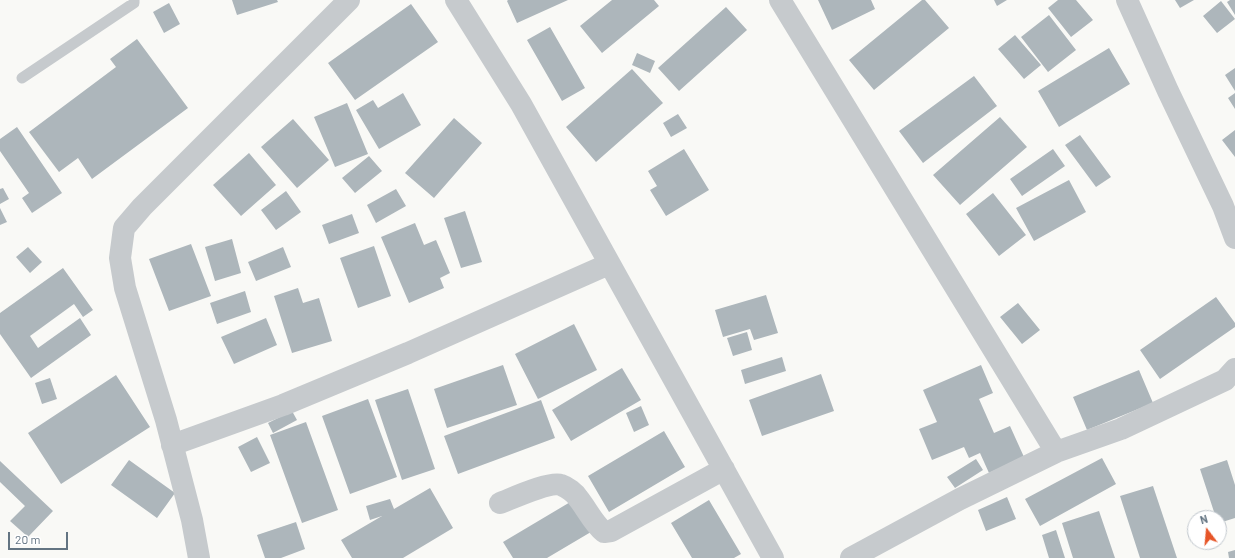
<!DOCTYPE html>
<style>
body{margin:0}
#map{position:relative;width:1235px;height:558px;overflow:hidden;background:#f9f9f6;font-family:Barlow,sans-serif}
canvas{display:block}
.north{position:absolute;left:1187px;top:510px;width:40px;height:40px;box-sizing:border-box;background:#fff;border:1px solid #c1c7cd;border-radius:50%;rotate:344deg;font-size:11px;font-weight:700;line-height:16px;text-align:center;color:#637482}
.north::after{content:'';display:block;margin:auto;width:14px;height:18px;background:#e65528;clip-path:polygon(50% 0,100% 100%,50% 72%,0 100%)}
.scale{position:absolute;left:8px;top:532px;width:60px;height:18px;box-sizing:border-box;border:2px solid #637482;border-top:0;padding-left:5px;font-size:12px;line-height:14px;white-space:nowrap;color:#637482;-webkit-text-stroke:3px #fff;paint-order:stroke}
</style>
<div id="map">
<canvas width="1235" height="558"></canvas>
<div class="north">N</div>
<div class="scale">20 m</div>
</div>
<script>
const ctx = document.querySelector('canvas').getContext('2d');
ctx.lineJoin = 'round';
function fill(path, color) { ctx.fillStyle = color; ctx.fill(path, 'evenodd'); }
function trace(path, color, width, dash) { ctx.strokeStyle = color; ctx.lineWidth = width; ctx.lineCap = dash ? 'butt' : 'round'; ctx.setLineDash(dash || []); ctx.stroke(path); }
fill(new Path2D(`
 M232 0H277L278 2 237 15Z
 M508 0H568L517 23 507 1Z
 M612 0H654L659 6 602 53 580 26Z
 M818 0H871L875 9 832 30Z
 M922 0H925L949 28 874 90 849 60Z
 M994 0H1007L997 6Z
 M1058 0H1076L1093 20 1071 37 1048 8Z
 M1175 0H1194L1180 8Z
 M1230 0H1235V15L1227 2Z
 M1221 1 1235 19 1217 33 1203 16Z
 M169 3 180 24 164 33 153 12Z
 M411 4 438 42 355 100 328 63Z
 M726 7 747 30 679 91 658 68Z
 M1049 15 1076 50 1048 72 1021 37Z
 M550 27 585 88 562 101 527 40Z
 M1015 35 1041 65 1024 79 998 49Z
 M137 39 188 108 92 179 78 158 59 172 29 132 116 67 110 59Z
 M1109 48 1130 84 1059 127 1038 91Z
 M637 53 655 61 650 73 632 65Z
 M1235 68V91L1225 75Z
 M632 69 663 103 596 162 566 127Z
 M974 76 997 106 923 163 899 131Z
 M403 93 421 125 379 149 356 110 373 100 378 108Z
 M1235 93V109L1228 98Z
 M347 103 368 154 335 167 314 117Z
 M678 114 687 128 671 137 663 123Z
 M1000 117 1027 147 960 205 933 175Z
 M454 118 482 143 434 198 405 173Z
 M293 119 329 160 297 188 261 147Z
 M17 127 62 193 32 213 22 198 29 193 0 151V139Z
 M1235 130V157L1222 140Z
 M1080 135 1111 177 1096 187 1065 145Z
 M684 149 709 190 666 216 650 190 657 186 648 171Z
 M1053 149 1065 166 1022 196 1010 179Z
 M249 153 276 185 241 216 213 185Z
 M369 156 382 171 355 193 342 178Z
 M1069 180 1086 212 1034 241 1016 208Z
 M3 188 9 199 0 204V189Z
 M396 189 406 206 376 223 367 205Z
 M286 191 301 212 276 230 261 210Z
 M993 193 1026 235 999 256 966 214Z
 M0 208 7 222 0 225Z
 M465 211 482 262 461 268 444 218Z
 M352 214 359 233 329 244 322 225Z
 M415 223 424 245 436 240 450 273 440 278 444 288 409 303 381 237Z
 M232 239 241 273 215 281 205 247Z
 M191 244 211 296 169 311 149 259Z
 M374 246 391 296 358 308 340 258Z
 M28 247 42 262 30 273 16 257Z
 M283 247 291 267 256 281 248 262Z
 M63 268 93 310 83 317 74 304 30 336 38 348 80 318 91 335 31 378 0 334V313Z
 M298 288 303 303 319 298 332 341 292 353 274 296Z
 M245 291 251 312 217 324 210 303Z
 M766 295 778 333 754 340 750 329 723 337 715 310Z
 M1216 297 1235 323V327L1160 379 1140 350Z
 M1018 303 1040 330 1022 344 1000 317Z
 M266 318 277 345 234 364 221 337Z
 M574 324 597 370 538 399 515 354Z
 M747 332 752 350 733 356 727 338Z
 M782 357 786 371 745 384 741 370Z
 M503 365 517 405 447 428 434 389Z
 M981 365 993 393 979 399 994 433 1010 426 1024 457 989 473 980 453 969 458 964 447 932 460 919 429 937 422 923 390Z
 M622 368 641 400 571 441 552 410Z
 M1139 370 1153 403 1087 430 1073 397Z
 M821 374 834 411 762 436 749 400Z
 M116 375 150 427 61 484 28 433Z
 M50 378 57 399 42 404 35 383Z
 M408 389 435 469 402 480 375 400Z
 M368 399 397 477 350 494 322 416Z
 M541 400 555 438 458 474 444 436Z
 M641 406 649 425 634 432 626 413Z
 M292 411 297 420 273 433 268 423Z
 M306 422 338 510 302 523 270 435Z
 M664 431 685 467 609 512 588 476Z
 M257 437 270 463 251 472 238 447Z
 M1102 458 1116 484 1040 526 1025 499Z
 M976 459 983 470 955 488 947 477Z
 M129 460 175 493 157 518 111 485Z
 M1227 460 1235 485V518L1219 523V518H1216L1200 469Z
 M0 461 53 511 28 537 10 521 25 506 0 482Z
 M1153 486 1177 558H1140L1120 496Z
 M430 488 453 528 403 558H352L341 540 382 516 370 520 366 506 390 499 394 509Z
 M1007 497 1016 519 986 531 978 510Z
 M577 498 596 529 547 558H513L503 542Z
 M709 500 741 554 734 558H692L671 523Z
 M1099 511 1115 558H1073L1062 523Z
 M296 522 305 549 281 558H265L257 535Z
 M1056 530 1065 558H1049L1042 535Z
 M1235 550V558H1229L1228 552Z`), '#adb6bb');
trace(new Path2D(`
 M22 78 134 3V0`), '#c6cacd', 11);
trace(new Path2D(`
 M456 0 521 104 773 558
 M780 0 1056 452
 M1127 0 1168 91 1223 206 1235 238
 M172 445 283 405 408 353 609 264
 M500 503C513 498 550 481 561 485 567 487 575 493 578 498 587 509 593 523 604 532L611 531 724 469
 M199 558 192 520 166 420 125 288 120 258 124 228 142 207 349 0
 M851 558 960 499 1056 452 1121 429 1225 380 1235 369`), '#c6cacd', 22);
</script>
